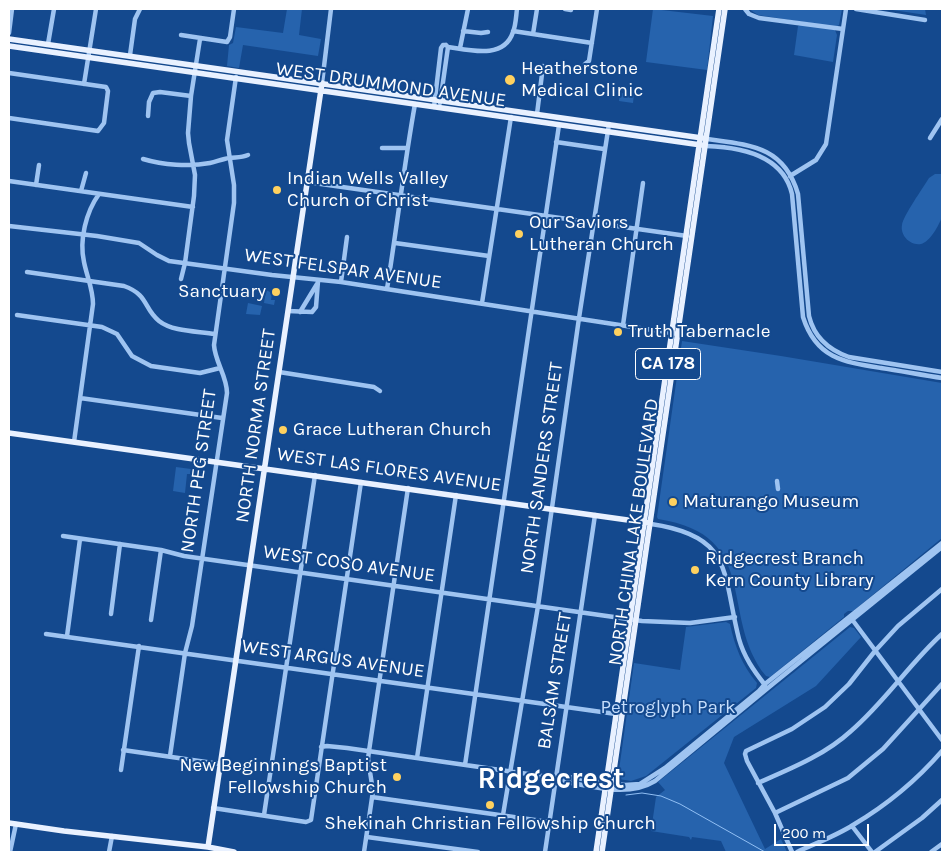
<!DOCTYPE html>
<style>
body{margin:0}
#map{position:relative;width:951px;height:861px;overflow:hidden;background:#14498e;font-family:Karla,sans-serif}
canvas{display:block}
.frame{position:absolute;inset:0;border:10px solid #fff;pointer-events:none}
.scale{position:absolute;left:774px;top:824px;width:95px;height:22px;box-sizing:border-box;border:2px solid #fff;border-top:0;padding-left:6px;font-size:15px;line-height:18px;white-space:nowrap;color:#fff;-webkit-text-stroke:4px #14498e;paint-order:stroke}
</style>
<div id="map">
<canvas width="951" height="861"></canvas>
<div class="frame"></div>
<div class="scale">200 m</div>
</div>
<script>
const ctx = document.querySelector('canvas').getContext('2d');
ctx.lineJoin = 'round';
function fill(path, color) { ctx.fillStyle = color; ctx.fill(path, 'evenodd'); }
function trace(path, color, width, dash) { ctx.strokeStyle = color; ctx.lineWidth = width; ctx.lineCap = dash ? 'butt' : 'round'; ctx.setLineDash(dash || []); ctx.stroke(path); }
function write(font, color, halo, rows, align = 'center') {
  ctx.font = font + ' Karla,sans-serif'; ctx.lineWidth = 4; ctx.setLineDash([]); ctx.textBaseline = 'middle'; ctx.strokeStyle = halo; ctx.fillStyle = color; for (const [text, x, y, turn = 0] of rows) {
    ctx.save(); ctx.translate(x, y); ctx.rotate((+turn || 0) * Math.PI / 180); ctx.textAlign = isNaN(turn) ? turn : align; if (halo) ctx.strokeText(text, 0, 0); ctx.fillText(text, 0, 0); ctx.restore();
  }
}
fill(new Path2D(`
 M287 9H302L299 35 321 39 318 56 243 45 239 68 227 66 229 45 233 43 236 27 283 33Z
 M653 9 713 16 707 70 646 62Z
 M749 9H842L839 25 836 27 758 15Z
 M886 9H925L926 15Z
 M803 24 835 30 837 35 833 62 794 55 798 26Z
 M620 93 634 94 633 103 619 101Z
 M935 174H942C942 184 945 208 942 217 939 225 930 242 921 244 910 246 900 235 902 225 903 216 923 188 929 178Z
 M266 290 272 293 271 300H275L274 305 264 303Z
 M248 303 262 306 260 315 246 314Z
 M682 341 781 356 942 383V538L853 611H848L844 614V617L770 677 766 676C718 617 763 535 658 519L657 517Z
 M176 467 191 469 190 474H187L185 493 173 491Z
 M726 622 730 624C735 647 742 665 757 683L756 688 646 776 631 781 619 779 618 777 634 663 680 670 686 627Z
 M850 627 854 628 861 637 816 686 734 737 724 763 765 849 781 839 787 852H726L721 841 692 837 691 840 689 837 651 831 656 797 665 790 658 782Z`), '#2663ad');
trace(new Path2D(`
 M626 795 642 793 661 796 680 804 765 852`), '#91bff4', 1);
trace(new Path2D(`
 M565 9 571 10
 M745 9 749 14 759 18 843 29
 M856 9 925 20
 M463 31 481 33 488 32
 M513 31 592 43
 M9 33 12 9
 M533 34 537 9
 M181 35 227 42 230 37 234 9
 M48 44 54 9
 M448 47C469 50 504 60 513 32 516 25 516 16 517 9
 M460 48 468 9
 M130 55 135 19 140 9
 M585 64 589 61 597 9
 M9 73 106 87 108 91 104 123 98 131 9 118
 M322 83 331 9
 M84 84 96 9
 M440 103 448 47 446 45
 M434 107 441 48 443 45H446
 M537 114 543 66
 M148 116 149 102 153 93 160 92 191 96
 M930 138 942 119
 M707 139C750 145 784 146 798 194L809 316C814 337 829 350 849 357L942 372
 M556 142 604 149
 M706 146C741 147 783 155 792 194L803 317C816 358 843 362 881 368 901 371 922 375 942 378
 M382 148H407
 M143 159C163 165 189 167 210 163 216 162 222 159 229 158 236 157 241 158 248 155
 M790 176 816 160 826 144 846 9
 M9 181 193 207
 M307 182 687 236
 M36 185 39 165
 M81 191 86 173
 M9 226 97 236 139 243 157 255 169 261 272 275 341 282 678 334
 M395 243 489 256
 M27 272 124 286C149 295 143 308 159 321 173 332 198 331 215 334
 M181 279 185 263 194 196 195 175 189 143 188 133 191 96 200 39
 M341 282 347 237
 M387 289C397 227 404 165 415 104
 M482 303 511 117
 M288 311 312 312 316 307 318 281
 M300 312 317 284
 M17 315 102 327 117 334 132 356 151 366 200 373 220 368
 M623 325 643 183
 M279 372 374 387 380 391
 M80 398 222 418
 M74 442 93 304C93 289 87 277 84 262 79 240 86 212 99 194
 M777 481 778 489
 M651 524C734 536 722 573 739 639 744 657 754 671 765 685
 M63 536 161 550 184 556 642 621 690 623 735 617
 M111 614 120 544
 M851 618 942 740
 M151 620 161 550
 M46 634 616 714
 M67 636 80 539
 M321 747 327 746 347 748 556 778 562 776 625 785 640 784 665 768 759 691 765 684 942 543
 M123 750 220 764
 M170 756 185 653 192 626 227 393C227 376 215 362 214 345L234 203V185L227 140 236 77
 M417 758 456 495
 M465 765 559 125
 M121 770 139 646
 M556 778 561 781C592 786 627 798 655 781L774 683 942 547
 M758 783C790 769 825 755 851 731 885 702 909 664 942 634
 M372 797 549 822
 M213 808 306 822 311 820 361 482
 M775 813 848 778 883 749 942 684
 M264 815 315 475
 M503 815 538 606 579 318 609 124
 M852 826 872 852
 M367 837 478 852
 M10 852 16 824
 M109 852 112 836
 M364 852 373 791 368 759 369 751 408 488
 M545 852 595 515
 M792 852 775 813 747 761 745 754 746 751 792 729 825 707 849 684 875 651 898 626 942 589
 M797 852C816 843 836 836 853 825 887 805 916 781 942 751
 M875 852 922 818 942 800
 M931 852 942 844`), '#9fc4f1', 4.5);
trace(new Path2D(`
 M9 39 702 138
 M9 46 701 145
 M9 433 649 523
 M9 823 64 831 208 847 234 852
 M208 847 322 83
 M596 852 719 9
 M602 852 725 9`), '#e9f1ff', 5.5);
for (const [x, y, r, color] of [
 [510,80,6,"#ffd15f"],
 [277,190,5,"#ffd15f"],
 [519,234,5,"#ffd15f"],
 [276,292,5,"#ffd15f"],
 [618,332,5,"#ffd15f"],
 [283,430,5,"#ffd15f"],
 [673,502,5,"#ffd15f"],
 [695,570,5,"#ffd15f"],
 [397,777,5,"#ffd15f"],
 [490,805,5,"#ffd15f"]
]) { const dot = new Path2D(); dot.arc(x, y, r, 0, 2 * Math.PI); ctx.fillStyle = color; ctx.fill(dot); trace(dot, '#14498e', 2); }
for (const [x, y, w] of [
 [668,364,65]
]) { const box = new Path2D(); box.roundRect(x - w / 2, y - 15.5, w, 31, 4); ctx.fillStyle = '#14498e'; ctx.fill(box); trace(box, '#fff', 1); }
write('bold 18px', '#fff', null, [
 ["CA 178",668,364]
]);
write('19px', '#fff', '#14498e', [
 ["Heatherstone",521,69],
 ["Medical Clinic",521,91],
 ["Indian Wells Valley",287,179],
 ["Church of Christ",287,201],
 ["Our Saviors",529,223],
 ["Lutheran Church",529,245],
 ["Sanctuary",266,292,"right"],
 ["Truth Tabernacle",628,332],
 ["Grace Lutheran Church",293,430],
 ["Maturango Museum",683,502],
 ["Ridgecrest Branch",705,559],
 ["Kern County Library",705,581],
 ["New Beginnings Baptist",387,766,"right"],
 ["Fellowship Church",387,788,"right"],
 ["Shekinah Christian Fellowship Church",490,824,"center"]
], 'left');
write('19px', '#fff', '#14498e', [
 ["WEST DRUMMOND AVENUE",391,85,8],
 ["WEST FELSPAR AVENUE",343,269,8],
 ["NORTH NORMA STREET",256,426,-82],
 ["NORTH SANDERS STREET",542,468,-82],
 ["WEST LAS FLORES AVENUE",389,470,8],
 ["NORTH PEG STREET",199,471,-82],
 ["NORTH CHINA LAKE BOULEVARD",634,532,-82],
 ["WEST COSO AVENUE",349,564,8],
 ["WEST ARGUS AVENUE",333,659,8],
 ["BALSAM STREET",555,681,-81]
]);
write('19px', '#c6defc', '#14498e', [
 ["Petroglyph Park",668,708]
]);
write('bold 29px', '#fff', '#14498e', [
 ["Ridgecrest",551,780]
]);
</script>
